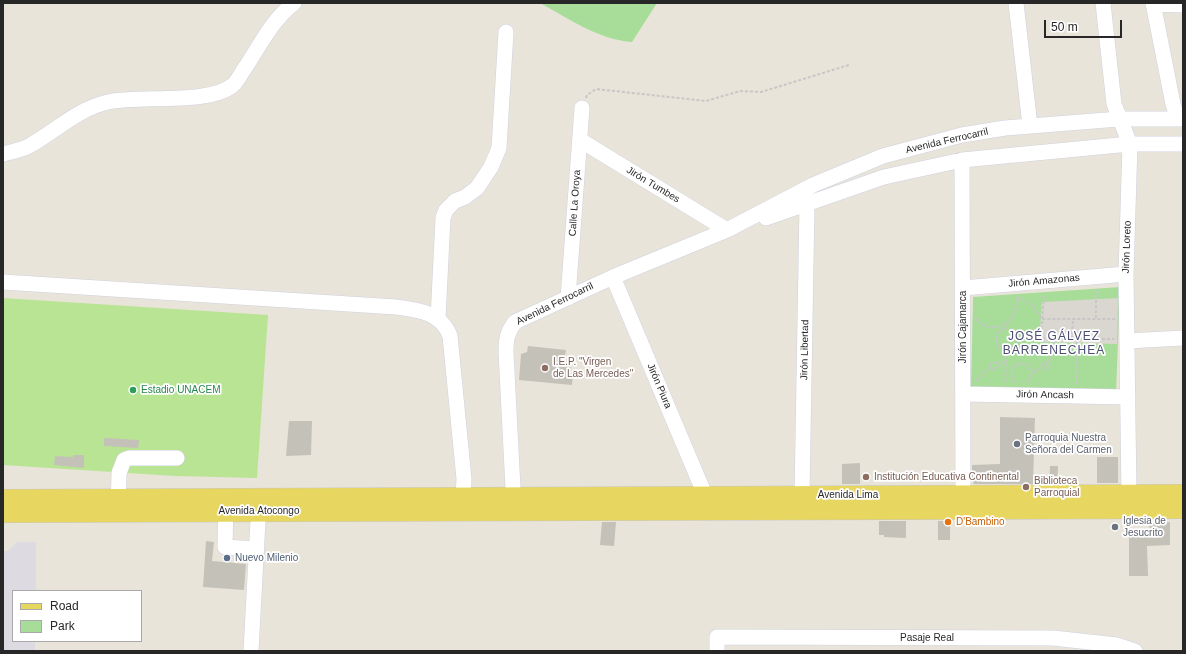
<!DOCTYPE html>
<meta charset="utf-8">
<style>
body{margin:0}
#map{position:relative;width:1186px;height:654px;overflow:hidden;background:#e9e4d9;font-family:Arial,sans-serif}
canvas{display:block}
.frame{position:absolute;inset:0;border:4px solid #272727;pointer-events:none}
.legend{position:absolute;left:12px;top:590px;width:130px;height:52px;box-sizing:border-box;background:#fff;border:1px solid #a9a9a9;margin:0;padding:5px 7px;list-style:none;font-size:12px;color:#272727}
.legend li{display:flex;align-items:center;gap:8px;height:20px}
.legend b{width:20px;border:1px solid #a9a9a9}
.scale{position:absolute;left:1044px;top:20px;width:78px;height:18px;box-sizing:border-box;border:2px solid #272727;border-top:0;padding-left:5px;font-size:12px;line-height:14px;white-space:nowrap;color:#272727;-webkit-text-stroke:3px #fff;paint-order:stroke}
</style>
<div id="map">
<canvas width="1186" height="654"></canvas>
<div class="frame"></div>
<ul class="legend">
<li><b style="height:5px;background:#e7d760"></b>Road</li>
<li><b style="height:11px;background:#a7dd98"></b>Park</li>
</ul>
<div class="scale">50 m</div>
</div>
<script>
const ctx = document.querySelector('canvas').getContext('2d');
ctx.lineJoin = 'round';
function fill(path, color) { ctx.fillStyle = color; ctx.fill(path, 'evenodd'); }
function trace(path, color, width, dash) { ctx.strokeStyle = color; ctx.lineWidth = width; ctx.lineCap = dash ? 'butt' : 'round'; ctx.setLineDash(dash || []); ctx.stroke(path); }
function write(font, color, halo, rows, align = 'center') {
  ctx.font = font + ' Arial,sans-serif'; ctx.lineWidth = 3.5; ctx.setLineDash([]); ctx.textBaseline = 'middle'; ctx.strokeStyle = halo; ctx.fillStyle = color; for (const [text, x, y, turn = 0] of rows) {
    ctx.save(); ctx.translate(x, y); ctx.rotate((+turn || 0) * Math.PI / 180); ctx.textAlign = isNaN(turn) ? turn : align; if (halo) ctx.strokeText(text, 0, 0); ctx.fillText(text, 0, 0); ctx.restore();
  }
}
fill(new Path2D(`
 M17 542H36V591H13V641H35V651H3V551H8Z`), '#dddae1');
fill(new Path2D(`
 M540 3H657L632 42C599 40 568 18 540 3Z
 M1120 287 1116 394 971 389 973 297Z`), '#a7dd98');
fill(new Path2D(`
 M3 298 268 315 257 478 175 476 3 465Z`), '#b9e494');
fill(new Path2D(`
 M1118 298 1117 344 1039 342 1042 302Z`), '#dad7d0');
fill(new Path2D(`
 M528 346 566 350 564 363H571L570 373H573L572 385 519 380 521 354 527 352Z
 M1000 417 1035 418 1033 484H974L972 481V465L1000 464Z
 M289 421H312L311 455 286 456Z
 M104 438 139 440 138 448 104 446Z
 M73 455H84V468L54 465 55 456 73 457Z
 M1097 457H1118V483H1097Z
 M860 463V484H842V464Z
 M1050 466H1058L1057 484H1049Z
 M879 521H906V538L884 537V535H879Z
 M938 521H950V540H938Z
 M602 522H616L614 546 600 545Z
 M1170 522V545L1147 546 1148 576H1129V536H1150L1149 523Z
 M206 541 214 542 212 561 246 564 244 590 203 587Z`), '#c4c1b9');
const minor = new Path2D(`
 M1016 3 1030 126
 M1103 3 1114 104 1130 144 1126 274 1129 495
 M1153 3 1173 104 1178 119
 M1154 4 1183 5
 M580 140 727 230
 M3 154C11 152 21 150 29 146 56 131 77 109 108 102 140 95 210 105 233 85 238 81 241 73 245 68 260 45 272 20 294 3
 M962 160 963 495
 M766 218 884 177 962 160 1130 144H1183
 M613 277 705 495
 M3 282 396 307C418 310 441 312 450 336L464 479 463 497 461 506
 M963 288 1126 274
 M568 298 582 108
 M438 319 443 218 446 210 455 201 465 197 477 188 491 167 499 148 506 32
 M1127 341 1183 338
 M963 394 1128 397
 M802 495 807 205
 M226 502 225 547 256 549
 M514 508 506 352C506 340 507 332 515 322L613 277 727 230 813 185 883 156 962 135 1005 128 1119 119H1183
 M118 509 119 473 124 460 129 458H177
 M251 651 259 502
 M717 651V637L1053 638 1117 645 1135 651`);
const major = new Path2D(`
 M3 499 1183 494
 M3 513 1183 509`);
trace(minor, '#cfd0df', 16);
trace(major, '#c7c7c7', 20);
trace(new Path2D(`
 M586 98 587 95 596 89 706 101 740 91 761 92 849 65
 M1096 290V319
 M1017 296 1033 306 1042 319H1115
 M975 318C993 339 1021 321 1016 296
 M996 339a11 11 0 1 1 22 0a11 11 0 1 1-22 0Z
 M1017 338 1114 339
 M1041 339 1044 294
 M1072 339 1073 319
 M990.5 366a3.5 3.5 0 1 1 7 0a3.5 3.5 0 1 1-7 0Z
 M1041.5 366a3.5 3.5 0 1 1 7 0a3.5 3.5 0 1 1-7 0Z
 M1047 363 1053 353 1055 339
 M997 364 1005 362
 M976 381 990 367
 M1005 382 1006 350
 M1015 382C1005 371 1017 358 1029 366L1032 373
 M1028 382 1032 373 1042 368
 M1076 384 1077 339`), '#c7c7c7', 2, [3, 2]);
trace(minor, '#fff', 15);
trace(major, '#e7d760', 19);
for (const [x, y, r, color] of [
 [545,368,4,"#8d6e63"],
 [133,390,4,"#2e9e5b"],
 [1017,444,4,"#6b7280"],
 [866,477,4,"#8d6e63"],
 [1026,487,4,"#8d6e63"],
 [948,522,4,"#e8710a"],
 [1115,527,4,"#6b7280"],
 [227,558,4,"#5c6f8a"]
]) { const dot = new Path2D(); dot.arc(x, y, r, 0, 2 * Math.PI); ctx.fillStyle = color; ctx.fill(dot); trace(dot, '#fff', 1.5); }
write('10px', '#272727', '#fff', [
 ["Avenida Ferrocarril",947,141,-13],
 ["Jirón Tumbes",653,185,31],
 ["Calle La Oroya",575,203,-86],
 ["Jirón Loreto",1127,247,-88],
 ["Jirón Amazonas",1044,281,-5],
 ["Avenida Ferrocarril",555,304,-26],
 ["Jirón Cajamarca",963,327,-90],
 ["Jirón Libertad",805,350,-89],
 ["Jirón Piura",659,386,67],
 ["Jirón Ancash",1045,395,1],
 ["Avenida Lima",848,495],
 ["Avenida Atocongo",259,511],
 ["Pasaje Real",927,638]
]);
write('10px', '#785e54', '#fff', [
 ["I.E.P. \"Virgen",553,362],
 ["de Las Mercedes\"",553,374],
 ["Institución Educativa Continental",874,477],
 ["Biblioteca",1034,481],
 ["Parroquial",1034,493]
], 'left');
write('10px', '#27864d', '#fff', [
 ["Estadio UNACEM",141,390]
], 'left');
write('10px', '#5b616d', '#fff', [
 ["Parroquia Nuestra",1025,438],
 ["Señora del Carmen",1025,450],
 ["Iglesia de",1123,521],
 ["Jesucrito",1123,533]
], 'left');
write('10px', '#c56008', '#fff', [
 ["D'Bambino",956,522]
], 'left');
write('10px', '#4e5e75', '#fff', [
 ["Nuevo Milenio",235,558]
], 'left');
ctx.letterSpacing = '1px';
write('12px', '#4b4d74', '#fff', [
 ["JOSÉ GÁLVEZ",1054,337],
 ["BARRENECHEA",1054,351]
]);
ctx.letterSpacing = '0px';
</script>
